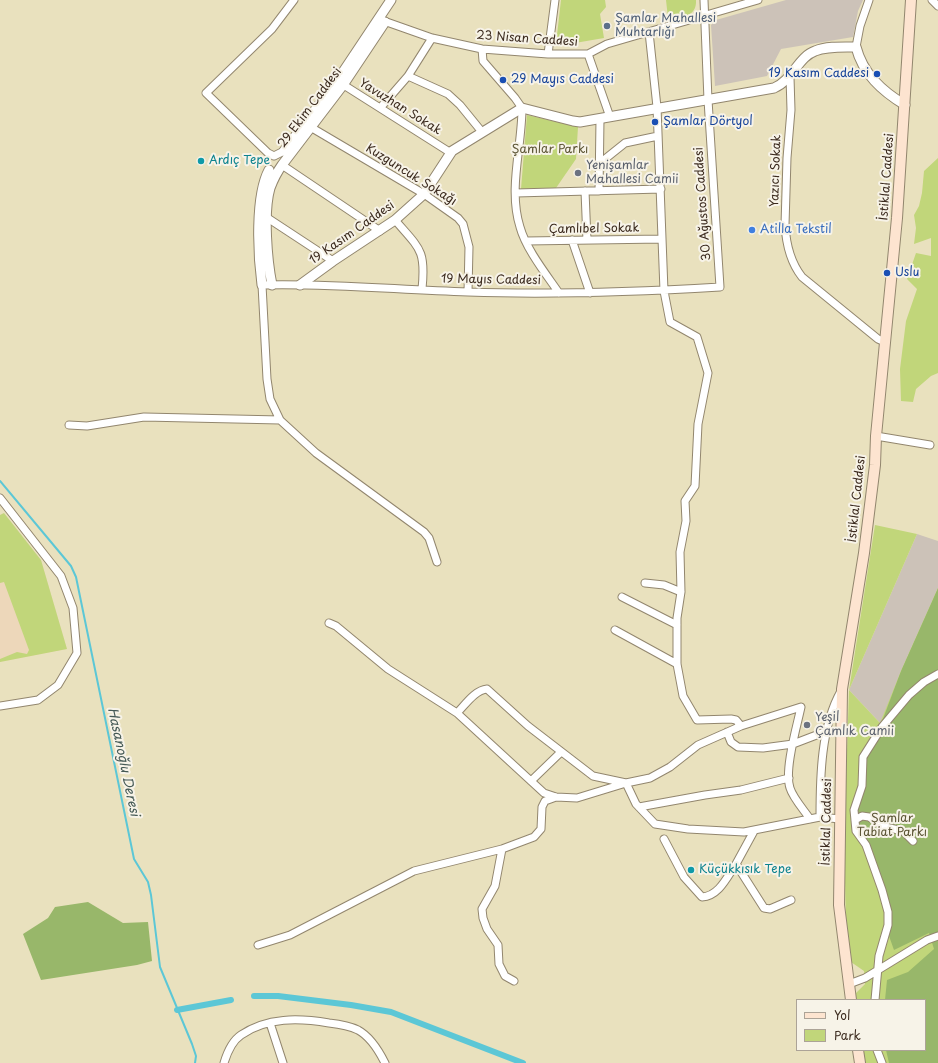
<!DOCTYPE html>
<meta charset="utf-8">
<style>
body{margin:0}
#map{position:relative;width:938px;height:1063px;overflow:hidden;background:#e9e1be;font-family:"Playpen Sans",sans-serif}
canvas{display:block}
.legend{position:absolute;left:796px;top:999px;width:130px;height:52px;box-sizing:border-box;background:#f7f3e8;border:1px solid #aca397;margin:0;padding:5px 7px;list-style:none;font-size:12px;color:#3b2a1e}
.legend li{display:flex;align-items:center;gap:8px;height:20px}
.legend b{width:20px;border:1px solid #aca397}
</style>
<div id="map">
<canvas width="938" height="1063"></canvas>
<ul class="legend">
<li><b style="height:5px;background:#fde4d0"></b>Yol</li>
<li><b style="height:11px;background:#c1d67a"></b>Park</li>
</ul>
</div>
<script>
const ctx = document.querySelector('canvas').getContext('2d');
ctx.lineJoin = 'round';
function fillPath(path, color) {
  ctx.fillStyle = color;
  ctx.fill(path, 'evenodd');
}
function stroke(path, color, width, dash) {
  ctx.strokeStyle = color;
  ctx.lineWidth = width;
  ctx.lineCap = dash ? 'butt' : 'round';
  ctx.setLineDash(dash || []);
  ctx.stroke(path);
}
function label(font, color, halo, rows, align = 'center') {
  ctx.font = font + ' "Playpen Sans",sans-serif';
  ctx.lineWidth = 4;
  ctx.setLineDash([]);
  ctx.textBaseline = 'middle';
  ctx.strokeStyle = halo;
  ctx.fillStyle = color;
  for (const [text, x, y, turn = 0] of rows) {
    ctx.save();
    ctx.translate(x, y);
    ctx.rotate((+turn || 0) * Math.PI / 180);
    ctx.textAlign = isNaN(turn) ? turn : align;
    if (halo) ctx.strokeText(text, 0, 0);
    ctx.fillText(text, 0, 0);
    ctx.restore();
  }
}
const built = new Path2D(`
 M4 513 41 560 67 649 0 662V515Z`);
const industrial = new Path2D(`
 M786 0H863L858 11 853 37 781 49 767 76 715 86 711 25 716 20Z
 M917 534 938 541V588L901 671 881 724 849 690Z`);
const green = new Path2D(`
 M561 0H605L606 7 600 14 604 38 575 43 558 41 557 35Z
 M666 0H696C697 17 682 17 668 18Z
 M527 115 578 127 576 159 556 188 521 189Z
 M938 158V373L931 376 916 389 913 402 901 401 900 369 906 321 917 289 907 279 916 253 931 256V238L914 244 916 228 914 215 919 206 922 193 924 171Z
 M4 513 41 560 67 649 0 662V659L17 652 27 654 29 650 4 582 0 583V515Z
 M875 525 917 534 849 690 880 723 901 671 938 588V1063H865L863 1050H925V1000H856L855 994 865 984 864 971 851 962 846 925 845 883V811L849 690Z`);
const forest = new Path2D(`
 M938 588V1063H889L886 1050H925V1000H885L887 980 908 972 934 949 929 933 894 950 889 936 882 890 856 831 863 757 881 724 901 671Z
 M88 902 123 923 148 922 152 961 137 965 41 980 23 934 48 918 55 907Z`);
const stream = new Path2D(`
 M0 481 71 566 76 577 134 859 148 882 151 895 160 967 192 1044 196 1056 195 1063`);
const canal = new Path2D(`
 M254 996H278L351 1005 391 1012 523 1063
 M177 1010 231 1000`);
const minor = new Path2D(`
 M932 0 938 6
 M381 20 432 38 482 49 548 54H588L607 44 758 0
 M649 32 657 107 664 291 670 322 697 337 708 373 698 424 695 486 685 501 686 521 680 552 681 592 677 618V664L683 696 697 720 731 719 736 720 741 726
 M856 47 860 26 869 0
 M482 49 483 61 515 98 522 108C522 147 508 189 520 227 526 249 546 274 559 293
 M548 54 555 0
 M588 54 610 117
 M408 76 448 94 460 105 482 132
 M790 77 791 110 787 158 785 225C786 243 791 263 802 277L878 339 885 342
 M339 82 451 153
 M381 107 408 76 432 38
 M307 125 424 194 458 218 463 224 469 247 468 292
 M284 151 274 156 268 153 206 93 272 29 294 0
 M600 163 625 143 658 136
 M282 165 380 231
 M585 191 587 240
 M599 191 600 119
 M516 193 661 189
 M263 215 333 261
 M395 220C420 249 426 250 422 289
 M572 240 590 293
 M526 241 662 239
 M69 425 87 426 144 417 280 420
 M876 436 930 445
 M0 498 61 576 73 608 77 653 58 685 38 700 0 706
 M437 562 429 538 424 532 316 453 280 420 270 399 267 379 262 285C331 283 399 290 468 292 552 295 636 292 720 287L708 100 704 0
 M645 583 664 585 681 592
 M622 597 677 625
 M329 623 336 626 388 669 457 713 544 793 556 797 577 798 626 783 650 778 670 767 698 745 741 726 801 707C797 726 784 770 790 788 793 798 804 810 810 819
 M615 630 677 664
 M457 713C465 705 475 690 487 689L528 726 593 776 626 783 636 804 655 824 688 829 744 832 820 817 840 819
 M727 732 731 742 738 747 763 748 793 744 827 731
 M531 781 561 752
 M639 807 705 795 741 790 789 778
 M820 817C820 777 821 726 841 691
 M855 820 862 816 869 817 885 827 903 831 913 841
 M754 831 736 864 764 908 770 909 791 900
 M664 839 684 877 702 897C719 896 727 877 736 864
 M502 849 495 886 482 909 483 918 487 929 498 945 499 964 505 976 514 981
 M258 945 290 935 414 871 502 849 534 837 541 829 542 807 545 801 556 797
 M849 984 865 978 927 940 938 936
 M875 1000 879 956 888 925V912L882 890 866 845 856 831 854 810 862 786 863 757 882 727 909 695 924 682 938 674
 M270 1023 283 1063
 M877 1050 882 1063
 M224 1063C227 1053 232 1041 241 1035 267 1017 299 1018 329 1023 338 1024 350 1026 358 1030 371 1037 379 1051 385 1063`);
const tertiary = new Path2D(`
 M284 151 337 81 391 0
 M262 285C258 255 255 196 269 170
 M272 285C267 260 263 212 270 188 273 180 277 172 282 165L343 85 385 22
 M300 285 333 261 395 220 424 194 452 151 522 108 573 121 580 122 774 88C793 80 798 57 815 51 827 46 843 47 856 47 863 74 882 91 905 105`);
const secondary = new Path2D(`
 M851 1000 839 905 842 689 864 553 875 465 876 436 897 218 911 0
 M858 1050 860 1063`);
const markers = [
 [607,26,4,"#5c6f8a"],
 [877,74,4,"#1a4fb4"],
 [503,80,4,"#1a4fb4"],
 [655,122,4,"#1a4fb4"],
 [201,161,4,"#0f9aa8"],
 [578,173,4,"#6b7280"],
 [752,230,4,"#3f7fe0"],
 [887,273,4,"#1a4fb4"],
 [807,725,4,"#6b7280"],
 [691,870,4,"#0f9aa8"]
];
const serviceNames = [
 ["Şamlar Mahallesi",615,19],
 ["Muhtarlığı",615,33]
];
const streetNames = [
 ["23 Nisan Caddesi",527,39,4],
 ["Yavuzhan Sokak",400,107,32],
 ["29 Ekim Caddesi",310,108,-53],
 ["Yazıcı Sokak",776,171,-88],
 ["Kuzguncuk Sokağı",411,175,32],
 ["İstiklal Caddesi",887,177,-86],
 ["30 Ağustos Caddesi",703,204,-94],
 ["Çamlıbel Sokak",594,229,-1],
 ["19 Kasım Caddesi",352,233,-35],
 ["19 Mayıs Caddesi",491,280,1],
 ["İstiklal Caddesi",857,499,-84],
 ["İstiklal Caddesi",827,822,-89]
];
const transitNames = [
 ["19 Kasım Caddesi",869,74,"right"],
 ["29 Mayıs Caddesi",511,80],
 ["Şamlar Dörtyol",663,122],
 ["Uslu",895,273]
];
const parkNames = [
 ["Şamlar Parkı",550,150],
 ["Şamlar",892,819],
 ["Tabiat Parkı",892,833]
];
const cultureNames = [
 ["Ardıç Tepe",209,161],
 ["Küçükkısık Tepe",699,870]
];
const worshipNames = [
 ["Yenişamlar",586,166],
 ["Mahallesi Camii",586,180],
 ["Yeşil",815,718],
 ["Çamlık Camii",815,732]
];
const shopNames = [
 ["Atilla Tekstil",760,230]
];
const waterNames = [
 ["Hasanoğlu Deresi",123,762,78]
];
fillPath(built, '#edd7ba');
fillPath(industrial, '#ccc2b8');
fillPath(green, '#c1d67a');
fillPath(forest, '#98b76a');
stroke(stream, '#5cc7d6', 2);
stroke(canal, '#5cc7d6', 6);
stroke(minor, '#92866e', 9);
stroke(tertiary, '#92866e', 11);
stroke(secondary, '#92866e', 12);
stroke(minor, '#fff', 7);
stroke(tertiary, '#fff', 9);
stroke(secondary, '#fde4d0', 10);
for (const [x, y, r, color] of markers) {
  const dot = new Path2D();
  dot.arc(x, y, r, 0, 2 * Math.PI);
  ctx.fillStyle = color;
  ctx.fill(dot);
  stroke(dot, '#f7f3e8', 1.5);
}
label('12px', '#4e5e75', '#f7f3e8', serviceNames, 'left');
label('12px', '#3b2a1e', '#f7f3e8', streetNames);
label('12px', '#164399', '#f7f3e8', transitNames, 'left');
label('12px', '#5c5535', '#f7f3e8', parkNames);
label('12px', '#0d838f', '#f7f3e8', cultureNames, 'left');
label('12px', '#5b616d', '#f7f3e8', worshipNames, 'left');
label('12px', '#366cbe', '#f7f3e8', shopNames, 'left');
label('italic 13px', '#455955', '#f7f3e8', waterNames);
</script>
